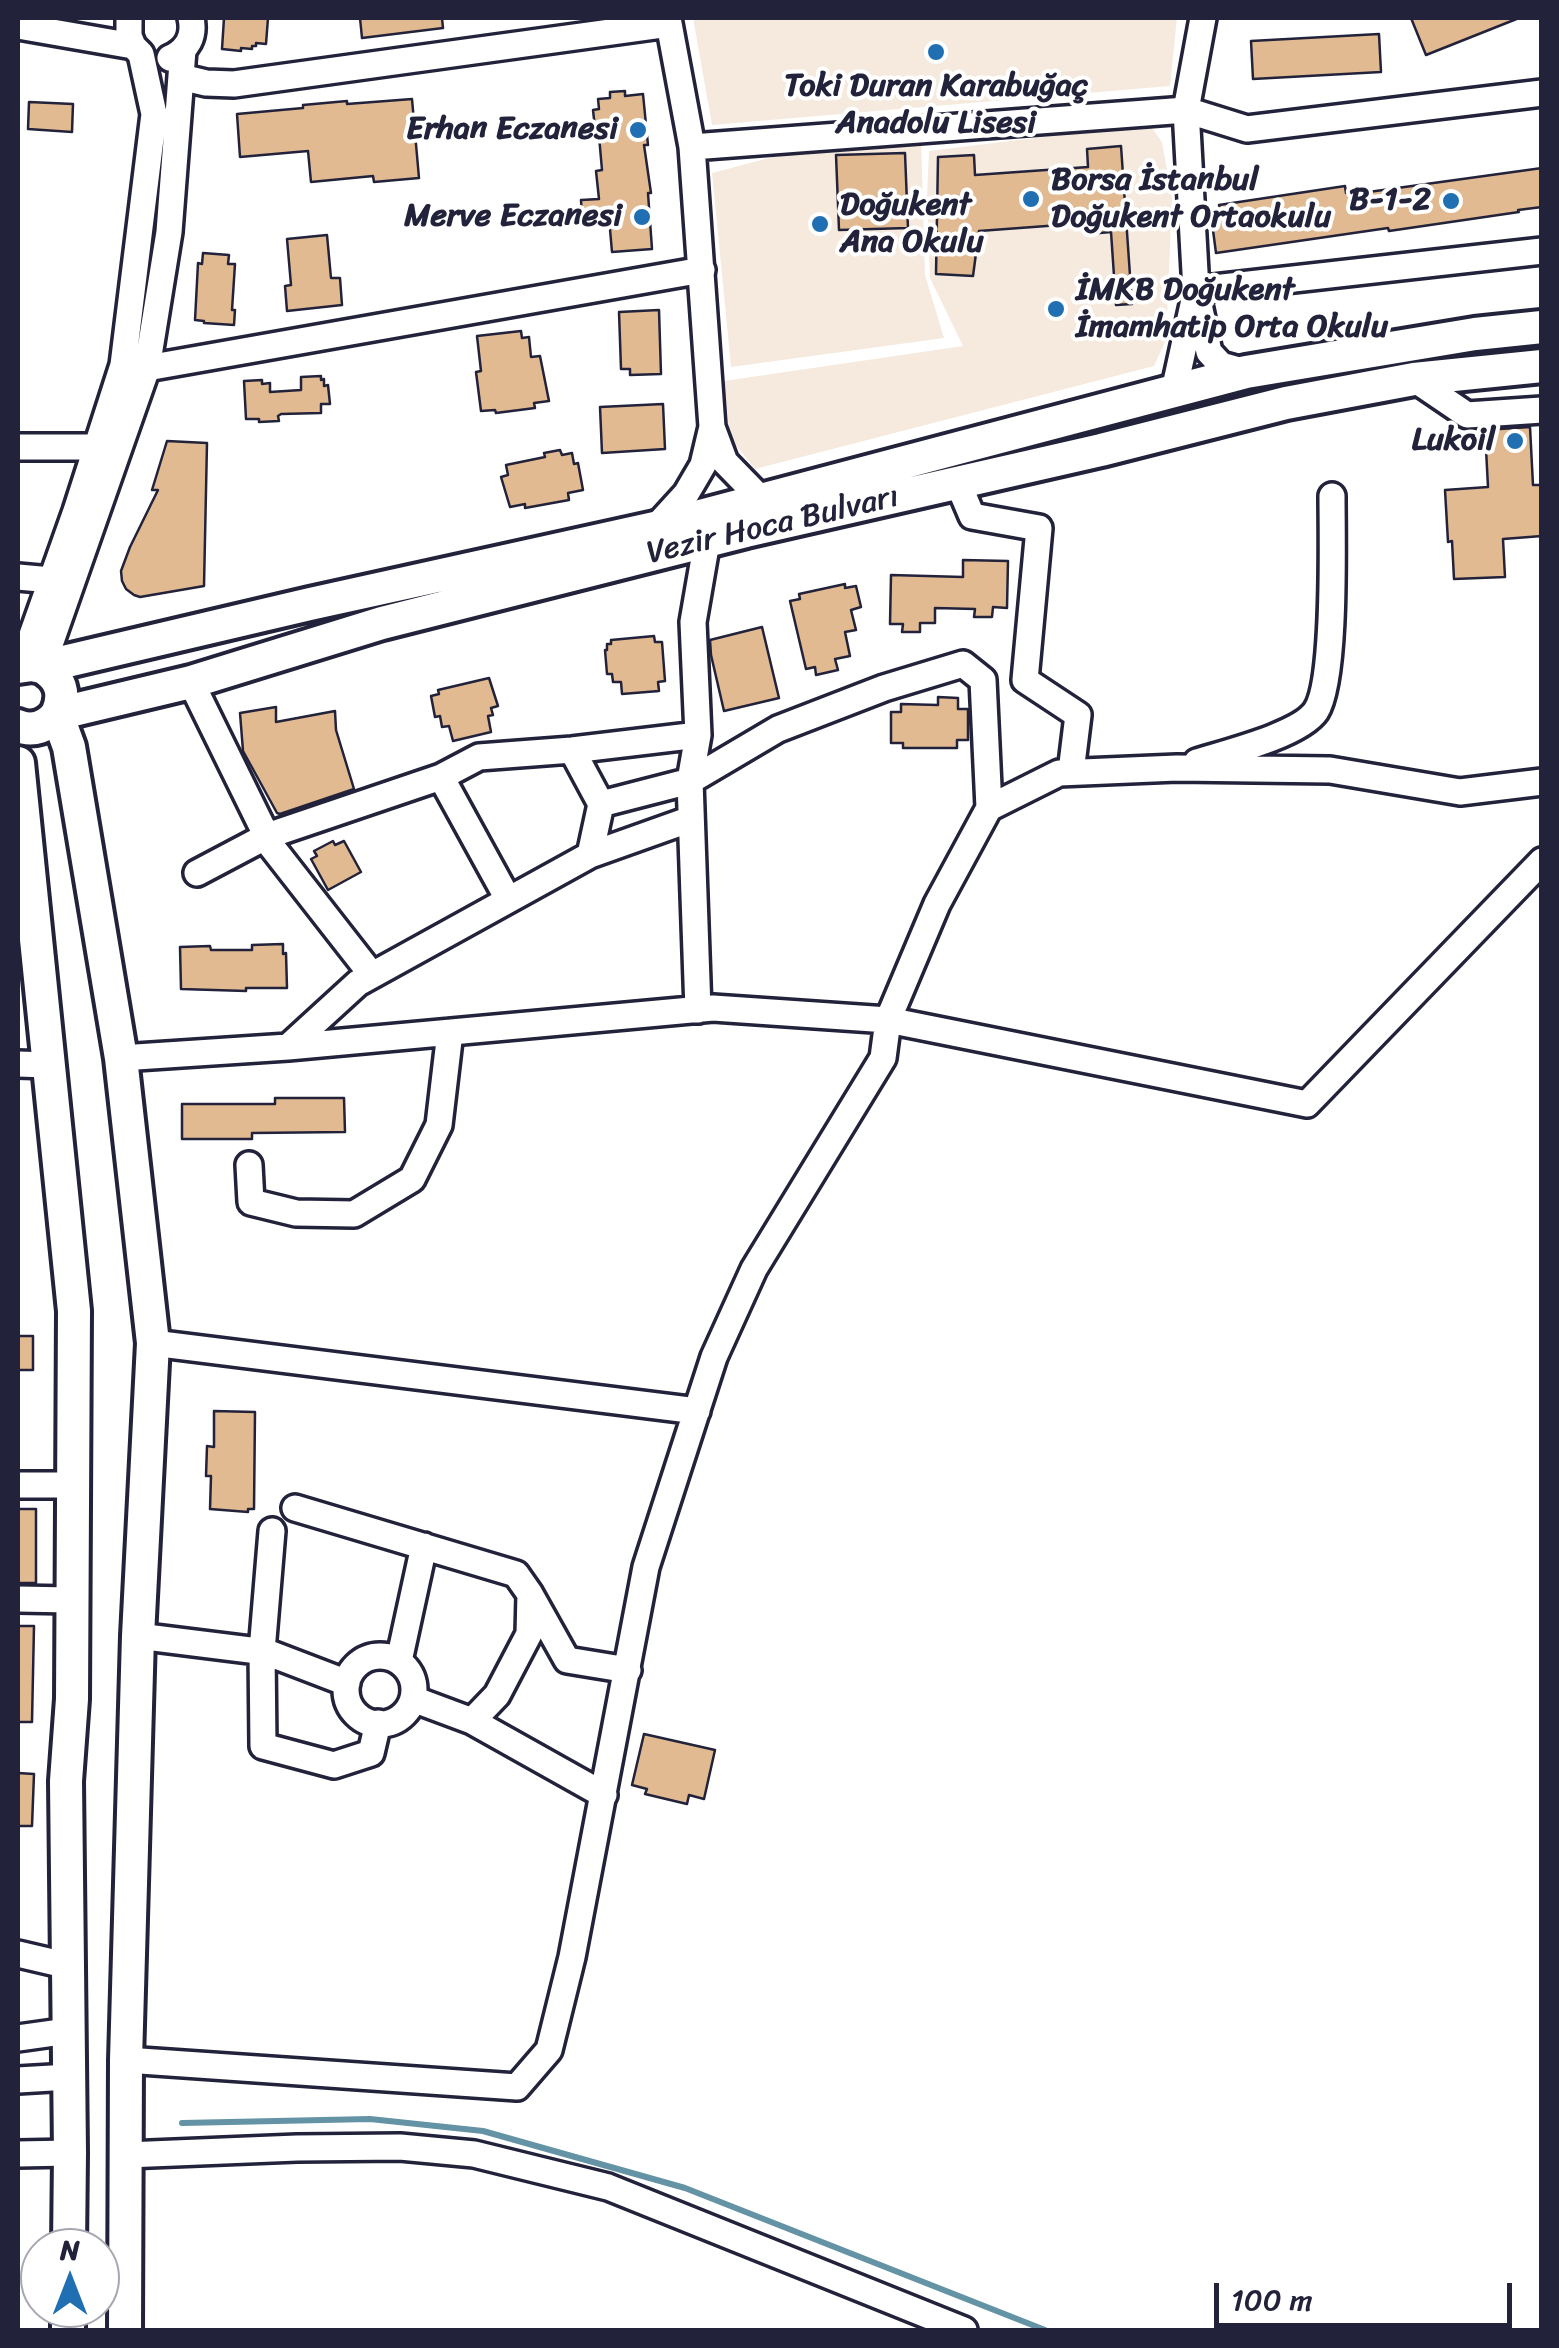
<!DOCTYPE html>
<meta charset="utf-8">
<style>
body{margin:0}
#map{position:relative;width:1559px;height:2348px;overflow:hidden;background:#fff;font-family:Sriracha,sans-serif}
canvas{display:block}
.frame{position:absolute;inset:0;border:20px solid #22223b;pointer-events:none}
.north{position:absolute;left:20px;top:2228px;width:100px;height:100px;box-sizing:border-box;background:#fff;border:2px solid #a7a7b1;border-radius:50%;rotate:0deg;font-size:28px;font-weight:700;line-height:40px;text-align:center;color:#22223b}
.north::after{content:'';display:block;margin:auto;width:35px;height:45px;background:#1f6fb2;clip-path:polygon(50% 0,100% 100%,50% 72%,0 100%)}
.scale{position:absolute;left:1214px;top:2283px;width:298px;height:45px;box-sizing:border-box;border:5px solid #22223b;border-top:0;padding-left:12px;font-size:30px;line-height:35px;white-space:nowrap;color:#22223b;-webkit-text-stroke:8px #fff;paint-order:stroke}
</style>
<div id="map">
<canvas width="1559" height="2348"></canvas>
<div class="frame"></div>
<div class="north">N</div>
<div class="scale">100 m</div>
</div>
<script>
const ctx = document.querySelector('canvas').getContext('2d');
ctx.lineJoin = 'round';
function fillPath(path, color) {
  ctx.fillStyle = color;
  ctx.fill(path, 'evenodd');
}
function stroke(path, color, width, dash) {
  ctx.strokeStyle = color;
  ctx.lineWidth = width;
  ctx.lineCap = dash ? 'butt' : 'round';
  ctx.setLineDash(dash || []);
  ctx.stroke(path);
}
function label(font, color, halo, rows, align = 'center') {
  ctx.font = font + ' Sriracha,sans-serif';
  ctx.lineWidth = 8;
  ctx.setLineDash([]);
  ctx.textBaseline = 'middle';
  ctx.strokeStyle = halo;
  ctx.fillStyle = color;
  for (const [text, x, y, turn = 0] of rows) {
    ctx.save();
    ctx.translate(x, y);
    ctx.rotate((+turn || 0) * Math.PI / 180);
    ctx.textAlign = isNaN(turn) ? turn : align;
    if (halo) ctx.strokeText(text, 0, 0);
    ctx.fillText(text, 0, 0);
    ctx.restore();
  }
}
const built = new Path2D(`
 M693 18H1177L1170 86 712 125Z
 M1149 124 1162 142 1172 199 1166 340 1154 366 755 469 730 438 724 381 963 346 930 278 927 195 929 151Z
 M863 133 921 136 925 275 944 338 731 367 712 173Z`);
const stream = new Path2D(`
 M182 2123 370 2119 483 2131 685 2188 1045 2330`);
const building = new Path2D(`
 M224 18H268L266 44 256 43V46H252V49L241 48V51L222 49Z
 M360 18H442L443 28 362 38Z
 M1411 18H1519L1426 55Z
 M1379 34 1381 72 1253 79 1251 41Z
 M625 91V96L643 94 648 145H644L651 193H648L652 249 612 252 609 218 582 219 581 200 599 199 596 171 602 170 599 136 596 137 593 110 599 109 598 99 610 98V92Z
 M412 99 419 178 374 182 373 176 311 182 308 151 240 157 237 114 303 108V105L347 101V104Z
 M29 102 73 104 72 132 28 129Z
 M1121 146 1132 304 1116 305 1111 232 1088 234 1087 223 979 231 973 276 936 274 938 157 974 155 975 175 1088 167 1087 149Z
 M905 153 908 228 839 230 836 155Z
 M1542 168V207L1518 210 1519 212 1389 231 1388 228 1216 253 1211 215 1220 213 1219 205 1345 186 1346 193 1353 192 1354 194Z
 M327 235 331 278H340L342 305 287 311 285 286 291 285 287 239Z
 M203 253 229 255 228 264H235L232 310H235L234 325 204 323V321L195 320 198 263 202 264Z
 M659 310 661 374 630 375V369H621L619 312Z
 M521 331 522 338 529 337 531 357 540 356 549 401 534 403 535 408 496 413 495 410 481 411 476 372 481 371 477 336Z
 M321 376V380L324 379V386L328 385 330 404H321V413L281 414 278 416 279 421 259 422V419H246L244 381 262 380V384L270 383V392L301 390V377Z
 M663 404 665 449 602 453 600 407Z
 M1530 427 1533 485H1542V536L1503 539 1505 577 1454 579 1452 541 1448 542 1445 490 1488 487 1485 430Z
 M167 441 207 443 204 586 140 597 134 595 126 589 122 581 121 571 130 547 158 490H152Z
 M560 450 562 455 572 453 574 464 578 463 583 490 568 493 569 500 525 508V504L510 507 501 477 508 475 506 465 545 457 544 453Z
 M963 560 1008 561 1007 608 993 607 992 617H974L975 609 935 608V623H920V632H902L903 624H890L891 575 963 577Z
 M845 584V588L856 586 861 607 851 610 856 630 845 632 850 656 835 659 838 670 816 675 815 667 806 669 790 601 800 599 799 594Z
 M762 627 779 698 724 711 711 655 710 640Z
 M654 636 655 642H662L665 681 658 682 659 691 622 694 621 682H613L612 674H607L605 650H607V644H611V640Z
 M489 678 498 706 491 708 493 715 488 716 491 732 453 741 449 726 442 727 440 716 435 717 431 696 439 694 438 690Z
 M938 697 958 698V709H968V740H957V748H903V743H891V712H901V704L938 705Z
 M276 707V722L335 711 336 730 354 789 280 814 277 813 243 751 240 713Z
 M333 841 335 845 344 841 361 872 328 890 311 859 317 856 314 851Z
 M283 944V954L286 953 287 988H246V991L181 989 180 947 210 946 211 950H252V945Z
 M275 1098H344L345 1132 252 1133V1139H182V1104H275Z
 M18 1336H33V1370H18Z
 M214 1411 255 1412 254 1509H248V1512L210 1509 211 1476H206L207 1446 214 1447Z
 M18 1509H36V1583H18Z
 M18 1626H34L32 1722H18Z
 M644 1734 715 1750 704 1799 689 1795 687 1804 645 1794 647 1789 632 1785Z
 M18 1773 34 1774 32 1826H18Z`);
const minor = new Path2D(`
 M1203 18 1186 110 1196 290 1209 352 1221 365 1246 372
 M18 26 133 46
 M170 58C188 50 195 36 191 18
 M181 77 206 83 234 84 669 24
 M692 147 1186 110 1247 129 1542 93
 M1196 290 1542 251
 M147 368 702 270
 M1414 379 1467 415 1542 410
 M1174 391 1194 300
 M712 427 725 462 762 500
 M18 447H96
 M958 483 972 516 1039 528 1025 680 1078 715 1071 772
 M655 528 686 494 703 465 712 427 692 147 668 18
 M18 577 51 580
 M21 666 76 511 123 365 154 114 141 54 133 46 129 36V18
 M42 667 147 368 169 232 183 50
 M191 682 272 847 372 975
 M572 750 601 804
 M1197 762C1225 753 1300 735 1316 711 1336 680 1332 539 1332 496
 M441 777 508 899
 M590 855 691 819
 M197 873 267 836 441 777 479 757 572 750 698 735
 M698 1010 690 781 698 735 693 622 707 541
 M288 1047 358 983 590 855 601 804 690 781 778 729 884 688 963 664 983 680 989 808
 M121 1058 288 1047 713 1008 888 1020 1307 1104 1542 861
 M18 1064 49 1065
 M249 1165 251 1202 296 1213 354 1214 412 1179 439 1125 450 1032
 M153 1343 697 1411
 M18 1485H73
 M295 1508 516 1574 530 1594 567 1660 628 1670
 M272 1531 262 1651 263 1746 334 1765 371 1753 378 1723
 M18 1599 71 1600
 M138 1636 266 1652 347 1683
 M346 1690a34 34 0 1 1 68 0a34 34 0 1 1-68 0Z
 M399 1661 424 1546
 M413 1699 472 1721 604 1795
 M472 1721 497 1695 529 1634 530 1594
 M18 1954 65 1965 66 1963
 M18 2038 68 2031
 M126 2060 517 2087 549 2050 572 1957 646 1567 714 1357 754 1269 883 1058 888 1020 937 904 989 808 1059 773 1177 768 1330 770 1460 792 1542 782
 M18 2080 69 2077
 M18 2154 70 2153
 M126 2155 297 2148 400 2147 474 2154 608 2187 964 2330`);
const major = new Path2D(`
 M18 667 32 665 42 667 310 604 655 528 1246 372 1475 334 1542 327
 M42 667C61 678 66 694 57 714L69 747 121 1058 153 1343 138 1636 126 2060 125 2330
 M18 726C33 732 47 727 57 714L191 682 382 623 746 531 1101 450 1286 403 1414 379 1542 366
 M18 763 74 1311 72 1699 66 1781 70 2153 69 2248
 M68 2330V2308`);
const markers = [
 [936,52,10,"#1f6fb2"],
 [638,130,10,"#1f6fb2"],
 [1031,199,10,"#1f6fb2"],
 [1451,201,10,"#1f6fb2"],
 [642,217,10,"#1f6fb2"],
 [820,224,10,"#1f6fb2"],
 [1056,309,10,"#1f6fb2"],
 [1515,441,10,"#1f6fb2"]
];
const poiNames = [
 ["Toki Duran Karabuğaç",936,87,"center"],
 ["Anadolu Lisesi",936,124,"center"],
 ["Erhan Eczanesi",618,130],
 ["Borsa İstanbul",1051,181,"left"],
 ["Doğukent Ortaokulu",1051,218,"left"],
 ["B-1-2",1431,201],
 ["Doğukent",840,206,"left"],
 ["Ana Okulu",840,243,"left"],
 ["Merve Eczanesi",622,217],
 ["İMKB Doğukent",1076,291,"left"],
 ["İmamhatip Orta Okulu",1076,328,"left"],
 ["Lukoil",1495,441]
];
const streetNames = [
 ["Vezir Hoca Bulvarı",773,526,-13]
];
fillPath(built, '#f6eade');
stroke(stream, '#6393a4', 6);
fillPath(building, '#e1ba91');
stroke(building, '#22223b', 2.5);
stroke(minor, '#22223b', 32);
stroke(major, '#22223b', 40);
stroke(minor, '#fff', 25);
stroke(major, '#fff', 32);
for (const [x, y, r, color] of markers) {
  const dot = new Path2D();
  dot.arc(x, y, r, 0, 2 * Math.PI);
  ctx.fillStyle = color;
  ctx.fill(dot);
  stroke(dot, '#fff', 4);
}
label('bold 32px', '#22223b', '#fff', poiNames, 'right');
label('32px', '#22223b', '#fff', streetNames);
</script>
